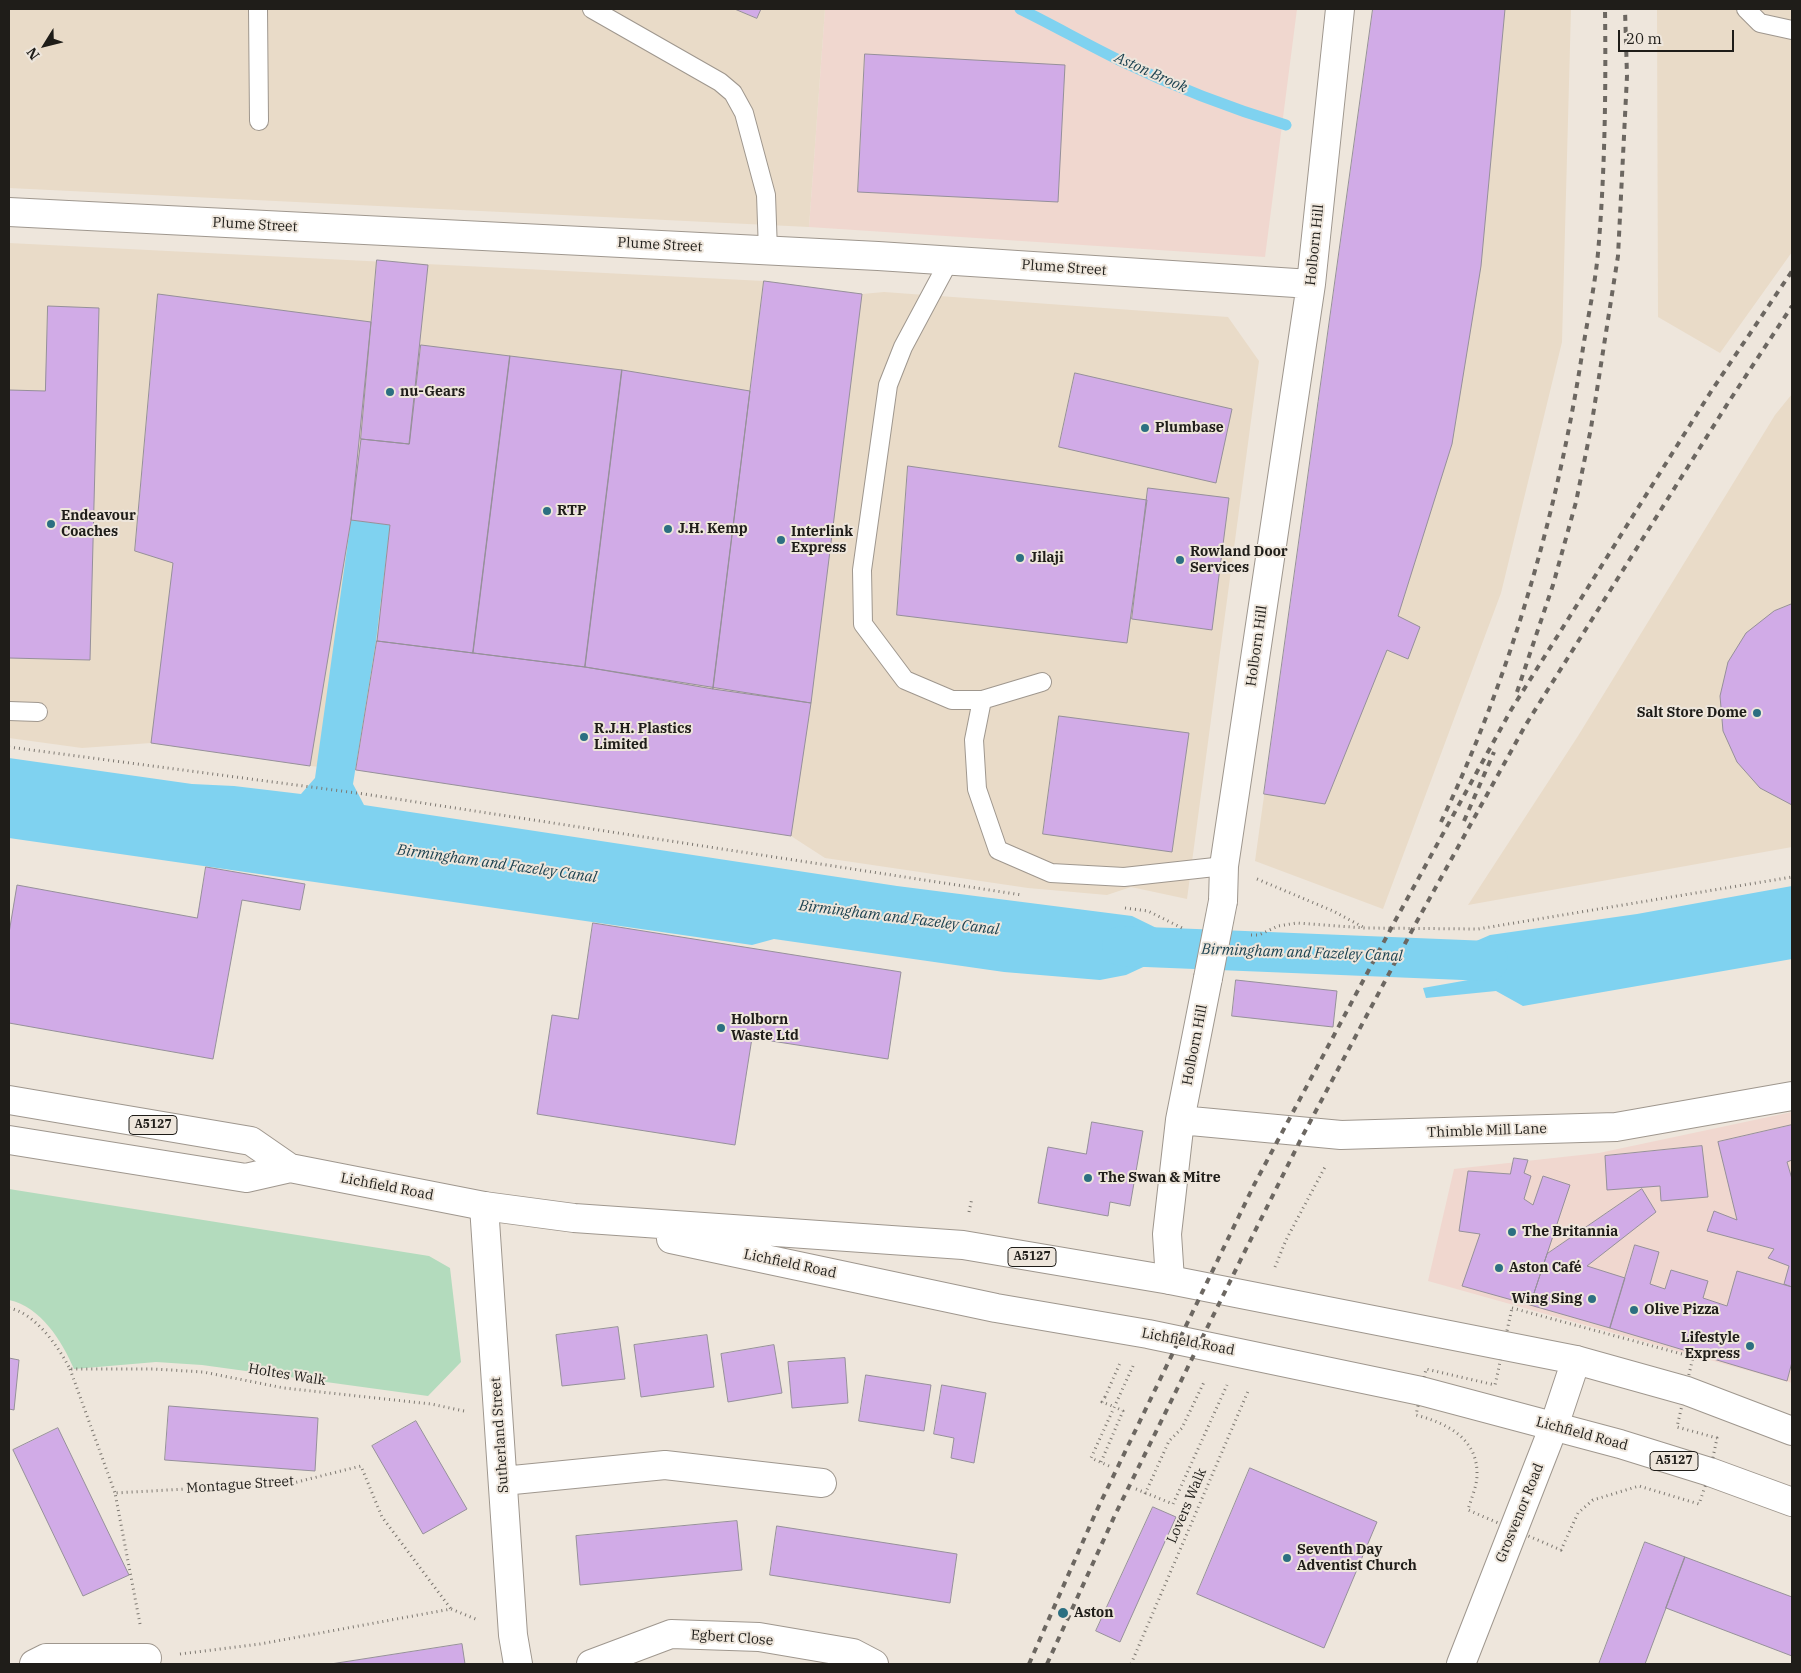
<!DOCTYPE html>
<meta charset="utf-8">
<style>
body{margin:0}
#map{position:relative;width:1801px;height:1673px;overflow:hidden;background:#eee6dc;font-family:"IBM Plex Serif",serif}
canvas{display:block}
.frame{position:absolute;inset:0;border:10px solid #1f1d19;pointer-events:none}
.north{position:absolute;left:20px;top:20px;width:50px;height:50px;-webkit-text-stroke:4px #eee6dc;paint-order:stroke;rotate:234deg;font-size:14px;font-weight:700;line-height:20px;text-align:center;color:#1f1d19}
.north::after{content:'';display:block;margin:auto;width:18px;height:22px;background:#1f1d19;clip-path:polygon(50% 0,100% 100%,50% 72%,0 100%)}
.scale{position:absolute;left:1618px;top:30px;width:116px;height:22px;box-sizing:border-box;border:2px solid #1f1d19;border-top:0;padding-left:6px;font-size:15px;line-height:18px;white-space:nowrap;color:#1f1d19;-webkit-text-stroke:4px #eee6dc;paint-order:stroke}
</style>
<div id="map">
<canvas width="1801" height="1673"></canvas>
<div class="frame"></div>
<div class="north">N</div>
<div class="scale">20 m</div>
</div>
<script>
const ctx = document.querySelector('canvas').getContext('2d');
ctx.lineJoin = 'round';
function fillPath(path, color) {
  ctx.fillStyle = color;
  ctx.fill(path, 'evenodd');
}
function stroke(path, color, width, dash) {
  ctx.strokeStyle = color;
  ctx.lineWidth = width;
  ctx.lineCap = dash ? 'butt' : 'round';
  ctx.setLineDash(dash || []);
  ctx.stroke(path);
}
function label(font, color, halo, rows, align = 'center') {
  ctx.font = font + ' "IBM Plex Serif",serif';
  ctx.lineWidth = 4;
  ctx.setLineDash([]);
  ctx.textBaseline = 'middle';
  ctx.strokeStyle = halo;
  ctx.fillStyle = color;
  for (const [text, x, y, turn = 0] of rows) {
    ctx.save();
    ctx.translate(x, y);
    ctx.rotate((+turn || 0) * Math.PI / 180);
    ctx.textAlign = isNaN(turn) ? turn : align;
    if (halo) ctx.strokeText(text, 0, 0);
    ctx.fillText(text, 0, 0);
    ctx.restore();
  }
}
const commercial = new Path2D(`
 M825 9H1297L1265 257 809 227Z
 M1792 1112V1383L1428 1281 1454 1169 1599 1153Z`);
const industrial = new Path2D(`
 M9 9H825L809 227 9 188Z
 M1373 9H1571L1562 342 1501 593 1383 909 1255 861Z
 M1657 9H1792V252L1720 353 1658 317Z
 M9 243 764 281 862 294 884 292 1228 317 1259 361 1187 899 1131 887 1107 895 1028 888 825 858 791 836 356 770 310 766 151 743 82 748 9 738Z
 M1792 394V847L1468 905 1578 736 1775 415Z`);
const green = new Path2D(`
 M9 1189 429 1256 450 1268 461 1362 428 1396 202 1365 156 1362 74 1369C62 1341 41 1307 9 1300Z`);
const water = new Path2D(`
 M351 520 390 525 376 641 353 784 364 805 897 886 1132 916 1179 939 1176 955 1167 956 1126 975 1100 980 1004 972 774 939 752 945 9 838V758L192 784 234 786 301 794 315 778Z
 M1792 886V959L1523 1006 1496 991 1426 998 1423 988 1474 979 1435 959 1490 935 1637 914Z`);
const stream = new Path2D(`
 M1020 9C1053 25 1086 44 1119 60 1173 86 1229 108 1286 125`);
const canal = new Path2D(`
 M1122 946 1488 961`);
const building = new Path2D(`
 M735 9H761L757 18Z
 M1373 9H1505L1481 266 1452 444 1398 616 1420 627 1408 659 1387 650 1325 804 1264 794Z
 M865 54 1065 65 1058 202 858 192Z
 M377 260 428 265 409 444 361 439Z
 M764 281 862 294 811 703 713 689Z
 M158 294 371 322 351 520 310 766 151 743 173 563 135 551Z
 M48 306 99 308 90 660 9 658V390L45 391Z
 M421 345 510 356 473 653 377 641 390 525 351 520 361 439 409 444Z
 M510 356 622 370 585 667 473 653Z
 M622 370 750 391 713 689 585 667Z
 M1075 373 1232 409 1216 483 1059 447Z
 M908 466 1147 500 1127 643 897 615Z
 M1148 488 1229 498 1212 630 1132 619Z
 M1792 604V805L1760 788 1737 762 1723 731 1720 696 1728 662 1746 633 1774 611Z
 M377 641 585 667 811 703 791 836 356 770Z
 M1059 716 1189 733 1172 852 1043 834Z
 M206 867 305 884 300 910 242 900 213 1059 9 1023V933L17 885 197 918Z
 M593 923 901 972 888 1059 752 1038 735 1145 537 1114 552 1015 578 1019Z
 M1236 980 1337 991 1333 1027 1232 1016Z
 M1092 1122 1143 1131 1130 1206 1110 1202 1108 1216 1038 1203 1048 1147 1086 1154Z
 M1792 1125V1160L1787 1162 1792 1179V1287L1784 1284 1789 1266 1768 1258 1774 1249 1707 1231 1714 1211 1737 1220 1718 1142Z
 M1702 1146 1708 1197 1661 1201 1660 1186 1607 1190 1605 1156Z
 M1514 1158 1528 1160 1524 1173 1531 1176 1524 1199 1533 1205 1543 1176 1570 1185 1530 1305 1462 1286 1480 1234 1459 1231 1468 1171 1510 1174Z
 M1642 1189 1656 1212 1587 1266 1625 1278 1610 1328 1530 1305 1547 1254Z
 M1635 1245 1659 1252 1650 1284 1665 1289 1671 1270 1708 1281 1703 1298 1727 1306 1737 1271 1792 1287V1362L1787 1381 1610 1328Z
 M618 1327 625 1379 562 1386 556 1335Z
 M707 1335 714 1387 641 1397 634 1345Z
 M774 1345 782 1393 728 1402 721 1354Z
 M9 1358 19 1360 14 1410 9 1409Z
 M845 1358 848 1403 792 1408 788 1362Z
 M866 1375 931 1385 924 1431 859 1421Z
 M942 1385 986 1393 974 1463 951 1458 954 1438 934 1434Z
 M169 1406 318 1418 315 1471 165 1460Z
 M416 1421 467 1509 423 1534 372 1446Z
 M58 1428 129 1575 83 1596 13 1450Z
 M1250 1468 1377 1522 1324 1648 1197 1594Z
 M1153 1507 1176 1517 1120 1642 1096 1631Z
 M737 1521 742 1570 580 1585 576 1536Z
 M777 1526 957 1554 950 1603 770 1575Z
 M1645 1542 1685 1557 1666 1608 1645 1664H1599Z
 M1685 1557 1792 1597V1656L1666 1608Z
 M462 1644 465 1664H331Z`);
const path = new Path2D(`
 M9 747 364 794 1022 895
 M1257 879 1333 911 1363 927
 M1125 908 1148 911 1182 928
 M1251 935H1259L1278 926 1297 923 1365 928 1478 929 1792 877
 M969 1212 972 1198
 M1275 1267 1286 1240 1325 1167
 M9 1308C35 1313 58 1346 70 1369H154L203 1372 284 1388 431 1404 464 1411
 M1512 1308 1693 1357 1677 1427 1717 1438 1710 1472 1699 1504 1639 1486 1593 1500 1578 1513 1561 1550 1468 1510C1471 1499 1477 1486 1477 1475 1478 1438 1446 1423 1416 1415L1426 1369 1495 1385Z
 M70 1369 115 1493
 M1105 1397 1120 1363
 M1101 1462 1123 1411 1115 1407
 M1109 1466 1091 1458 1133 1366
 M1136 1489 1173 1504 1227 1385
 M1145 1494 1169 1441 1182 1428 1205 1380
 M140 1624 115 1493 293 1483 361 1466 382 1517 451 1609
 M180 1654 260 1644 451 1609 478 1620
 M1131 1664 1249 1389`);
const service = new Path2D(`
 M258 9 259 121
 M592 9 720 82 733 93 744 113 766 195 768 251
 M1746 9 1760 23 1792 30
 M949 261 903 347 888 385 862 570 863 624 905 680 952 700H982
 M1042 682 982 700 974 740 977 789 998 850 1051 873 1124 877 1224 866
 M9 711 38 712`);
const minor = new Path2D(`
 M9 212 878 256 1311 284
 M1223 901 1224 866 1311 284 1340 9
 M1180 1120 1341 1135 1616 1127 1792 1096
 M484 1206 513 1635 518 1664
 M1170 1280 1167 1234 1180 1120 1208 978
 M503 1481 665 1465 822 1483
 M34 1664 46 1658H147
 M591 1664 671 1634 759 1637 853 1653 874 1664`);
const secondary = new Path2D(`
 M1461 1664 1554 1426 1576 1360`);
const primary = new Path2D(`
 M9 1100 251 1141 290 1168 484 1206 574 1218 963 1245 1170 1280 1576 1360 1687 1391 1792 1431
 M9 1140 246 1178 290 1168
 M671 1239 996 1308 1148 1334 1421 1391 1620 1444 1710 1472 1792 1502`);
const rail = new Path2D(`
 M1517 692 1553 585 1576 502 1591 428 1618 256 1627 76 1625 9
 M1464 821 1494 752
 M1441 822C1512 673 1558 511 1583 348 1588 317 1595 285 1598 253 1605 172 1606 90 1605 9
 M1029 1664 1096 1512 1254 1185 1395 921 1511 710 1712 390 1792 271
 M1047 1664 1115 1515 1245 1251 1303 1135 1416 923 1525 726 1728 403 1792 306`);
const pathBridge = new Path2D(`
 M1105 1397 1102 1402 1115 1407`);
const minorBridge = new Path2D(`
 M1208 978 1223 901`);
const markers = [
 [390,392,5,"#2c6f81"],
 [1145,428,5,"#2c6f81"],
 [547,511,5,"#2c6f81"],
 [51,524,5,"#2c6f81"],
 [668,529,5,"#2c6f81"],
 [781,540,5,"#2c6f81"],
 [1020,558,5,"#2c6f81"],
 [1180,560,5,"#2c6f81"],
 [1757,713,5,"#2c6f81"],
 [584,737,5,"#2c6f81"],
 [721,1028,5,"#2c6f81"],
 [1088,1178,5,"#2c6f81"],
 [1512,1232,5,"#2c6f81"],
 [1499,1268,5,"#2c6f81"],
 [1592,1299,5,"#2c6f81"],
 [1634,1310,5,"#2c6f81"],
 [1750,1346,5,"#2c6f81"],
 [1287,1558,5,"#2c6f81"],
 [1063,1613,6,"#2c6f81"]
];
const shields = [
 [153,1125,48],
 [1032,1257,48],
 [1674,1461,48]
];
const shieldNames = [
 ["A5127",153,1125],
 ["A5127",1032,1257],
 ["A5127",1674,1461]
];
const streetNames = [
 ["Plume Street",255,225,3],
 ["Plume Street",660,245,3],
 ["Holborn Hill",1315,245,-84],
 ["Plume Street",1064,268,4],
 ["Holborn Hill",1257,646,-82],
 ["Holborn Hill",1195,1045,-79],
 ["Thimble Mill Lane",1487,1131,-2],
 ["Lichfield Road",387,1187,11],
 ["Lichfield Road",790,1264,12],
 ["Lichfield Road",1188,1342,11],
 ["Holtes Walk",287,1375,9],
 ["Lichfield Road",1582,1434,15],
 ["Sutherland Street",500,1435,-94],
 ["Montague Street",240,1485,-4],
 ["Lovers Walk",1187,1506,-67],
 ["Grosvenor Road",1520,1513,-68],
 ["Egbert Close",732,1638,4]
];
const poiNames = [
 ["nu-Gears",400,392],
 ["Plumbase",1155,428],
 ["RTP",557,511],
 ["Endeavour",61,516],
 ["Coaches",61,532],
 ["J.H. Kemp",678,529],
 ["Interlink",791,532],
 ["Express",791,548],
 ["Rowland Door",1190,552],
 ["Services",1190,568],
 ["Jilaji",1030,558],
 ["Salt Store Dome",1747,713,"right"],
 ["R.J.H. Plastics",594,729],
 ["Limited",594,745],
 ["Holborn",731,1020],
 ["Waste Ltd",731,1036],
 ["The Swan & Mitre",1098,1178],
 ["The Britannia",1522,1232],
 ["Aston Café",1509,1268],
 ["Wing Sing",1582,1299,"right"],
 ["Olive Pizza",1644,1310],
 ["Lifestyle",1740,1338,"right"],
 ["Express",1740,1354,"right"],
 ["Seventh Day",1297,1550],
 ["Adventist Church",1297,1566],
 ["Aston",1074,1613]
];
const waterNames = [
 ["Aston Brook",1151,73,24],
 ["Birmingham and Fazeley Canal",497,864,8],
 ["Birmingham and Fazeley Canal",899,918,7],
 ["Birmingham and Fazeley Canal",1302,953,2]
];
fillPath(commercial, '#f0d7cf');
fillPath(industrial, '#e9dbc8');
fillPath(green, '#b3dbbd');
fillPath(water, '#7fd2f0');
stroke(stream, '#7fd2f0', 11);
stroke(canal, '#7fd2f0', 40);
fillPath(building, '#d1abe7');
stroke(building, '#96909a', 1);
stroke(service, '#9f978e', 20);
stroke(minor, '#9f978e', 30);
stroke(secondary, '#9f978e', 30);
stroke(primary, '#9f978e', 30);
stroke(path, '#7d7871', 3, [1, 4]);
stroke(service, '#fff', 18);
stroke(minor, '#fff', 28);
stroke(secondary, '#fff', 28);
stroke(primary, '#fff', 28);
stroke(rail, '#6c6761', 4, [6, 6]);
stroke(minorBridge, '#9f978e', 30, []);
stroke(pathBridge, '#7d7871', 3, [1, 4]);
stroke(minorBridge, '#fff', 28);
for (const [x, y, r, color] of markers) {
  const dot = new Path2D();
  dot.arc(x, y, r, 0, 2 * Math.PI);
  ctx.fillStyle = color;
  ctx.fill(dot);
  stroke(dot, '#eee6dc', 2);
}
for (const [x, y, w] of shields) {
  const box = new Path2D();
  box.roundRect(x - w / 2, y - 9.5, w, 19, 4);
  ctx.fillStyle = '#eee6dc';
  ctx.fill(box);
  stroke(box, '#1f1d19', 1);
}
label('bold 12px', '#1f1d19', null, shieldNames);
label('14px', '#1f1d19', '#eee6dc', streetNames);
label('bold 14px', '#1f1d19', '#eee6dc', poiNames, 'left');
label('italic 15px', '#1c4250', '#eee6dc', waterNames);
</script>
